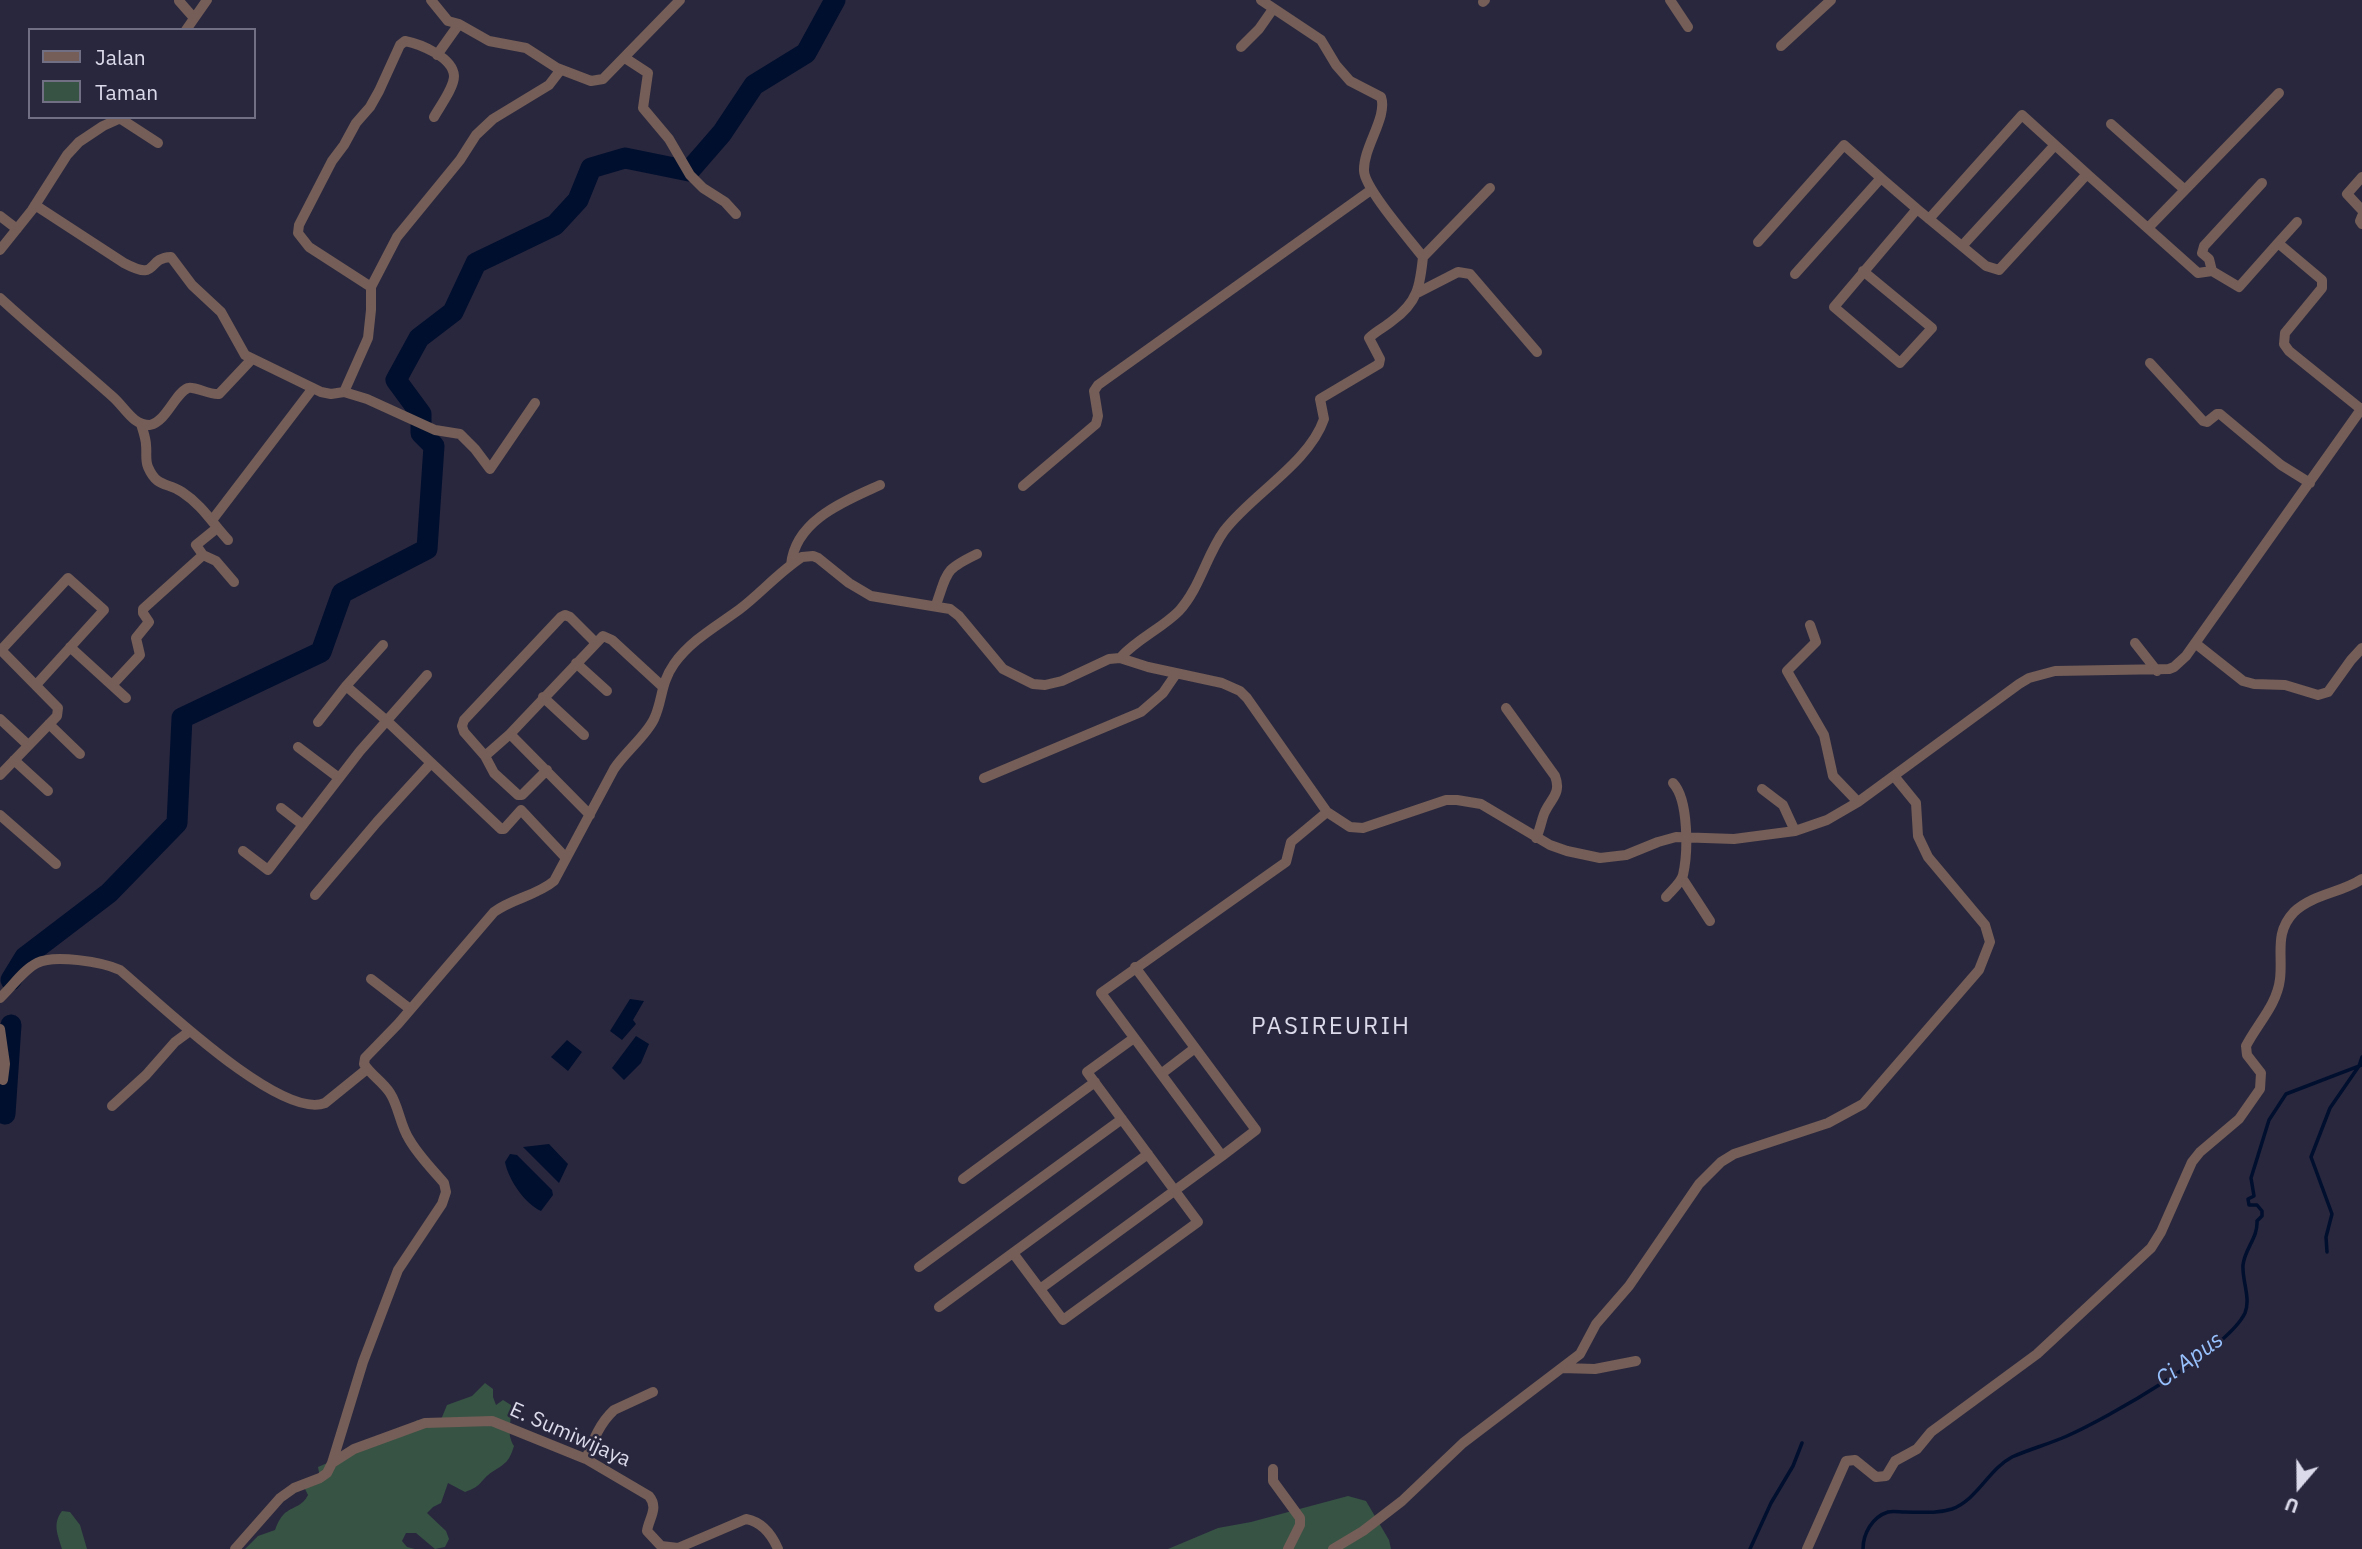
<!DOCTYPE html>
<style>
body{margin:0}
#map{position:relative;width:2362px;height:1549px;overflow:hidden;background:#29273e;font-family:"IBM Plex Sans",sans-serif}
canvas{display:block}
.legend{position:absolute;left:28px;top:28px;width:228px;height:91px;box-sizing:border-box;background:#29273e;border:2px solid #706f83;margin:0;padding:9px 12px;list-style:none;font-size:21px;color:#dbdaea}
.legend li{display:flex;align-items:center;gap:14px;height:35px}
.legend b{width:35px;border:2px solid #706f83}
.north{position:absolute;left:2264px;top:1451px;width:70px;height:70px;-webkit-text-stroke:5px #29273e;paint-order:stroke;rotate:200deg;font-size:19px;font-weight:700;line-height:28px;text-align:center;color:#dbdaea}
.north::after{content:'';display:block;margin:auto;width:24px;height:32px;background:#dbdaea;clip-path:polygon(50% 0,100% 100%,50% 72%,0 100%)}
</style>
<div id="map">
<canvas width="2362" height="1549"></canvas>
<ul class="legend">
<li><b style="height:9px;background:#745e57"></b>Jalan</li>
<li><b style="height:19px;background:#375344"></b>Taman</li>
</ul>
<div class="north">U</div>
</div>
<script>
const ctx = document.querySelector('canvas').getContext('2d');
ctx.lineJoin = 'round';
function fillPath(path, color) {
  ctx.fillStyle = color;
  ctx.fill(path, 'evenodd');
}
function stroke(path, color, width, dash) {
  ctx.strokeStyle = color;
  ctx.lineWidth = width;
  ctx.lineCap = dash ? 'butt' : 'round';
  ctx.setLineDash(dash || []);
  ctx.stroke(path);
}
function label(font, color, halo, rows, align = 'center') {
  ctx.font = font + ' "IBM Plex Sans",sans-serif';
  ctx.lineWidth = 5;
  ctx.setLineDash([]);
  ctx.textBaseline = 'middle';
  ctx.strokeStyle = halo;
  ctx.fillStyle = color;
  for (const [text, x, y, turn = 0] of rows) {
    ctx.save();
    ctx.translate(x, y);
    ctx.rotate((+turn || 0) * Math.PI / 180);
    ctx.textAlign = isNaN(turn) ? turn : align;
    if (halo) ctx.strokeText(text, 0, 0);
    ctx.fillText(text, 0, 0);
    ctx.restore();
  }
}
const green = new Path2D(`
 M485 1383 493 1389V1397L496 1405 503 1400 511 1405C513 1420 505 1432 514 1446 509 1462 506 1463 492 1472 480 1480 483 1486 465 1492L448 1483 441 1503 433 1507 427 1513 446 1531 449 1539 445 1547 435 1549 416 1533H406L402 1541 407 1547 415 1549H245L258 1536 275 1530C277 1524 280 1518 284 1514 293 1506 302 1507 308 1495L305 1489 320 1478 318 1467 411 1427 417 1420 432 1426 440 1422 447 1405 472 1396Z
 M1348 1496 1366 1501 1389 1540 1391 1549H1168L1218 1528 1251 1522Z
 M62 1511 70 1512 80 1525 87 1549H62C58 1535 52 1524 62 1511Z`);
const water = new Path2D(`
 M630 999 644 1001 633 1020 636 1024 622 1040 610 1031Z
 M636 1036 649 1044 641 1063 624 1080 612 1068Z
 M567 1040 582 1052 568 1071 551 1057Z
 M549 1144 568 1164 559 1183 523 1147Z
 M510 1154 517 1155 552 1190 553 1195 541 1211C525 1204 508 1179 505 1162Z`);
const stream = new Path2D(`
 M2327 1252 2326 1237 2332 1214 2311 1157 2330 1108 2359 1066 2362 1057
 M1750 1549 1771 1503 1793 1466 1802 1443
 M1863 1549C1863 1534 1872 1517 1888 1512 1892 1511 1900 1512 1904 1512 1920 1512 1936 1514 1952 1509 1977 1500 1989 1469 2012 1457 2030 1449 2049 1444 2067 1436 2106 1419 2227 1350 2245 1313 2251 1298 2242 1281 2243 1265 2245 1248 2258 1238 2257 1221L2262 1216V1211L2257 1205H2249L2248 1199 2254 1196 2251 1178 2269 1120 2286 1094 2362 1065`);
const river = new Path2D(`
 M11 980 25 957 109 893 177 823 182 718 321 652 342 593 427 549 434 446 421 433V414L396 380 419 338 453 312 476 263 555 225 578 200 591 168 625 158 689 171 722 133 754 85 806 53 835 0
 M5 1114 11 1025`);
const minor = new Path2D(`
 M1670 0 1688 27
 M179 1 194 18
 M1483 2 1485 0
 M186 30 207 0
 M1781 46 1831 0
 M1241 47 1259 29 1273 9
 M437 55 459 24
 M625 58 648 73 643 108 669 139 690 175 703 188 725 202 736 214
 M557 68 591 81 603 79 680 0
 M121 119 158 143
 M2111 124 2185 190
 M2362 177 2347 194 2362 210
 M35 205 124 263C160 282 145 258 171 257L192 285 221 312 245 355 321 392 331 394 344 392 368 338 371 310V287L397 237 460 160 476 135 493 119 549 85 559 72 557 68 526 48 489 41 459 24 448 21 431 0
 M0 216 17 229
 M2362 216 2360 221 2362 224
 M1929 219 2022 115 2087 174
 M2148 228 2279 93
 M1758 242 1844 145 1881 178
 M2278 243 2297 222
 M1962 246 2055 145
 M0 250 32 210 67 155 79 142 103 126 123 117
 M1423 257 1490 188
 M1863 271 1932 328 1900 363 1834 307 1917 209 1986 266 1999 270 2087 174 2198 273 2212 271 2239 287 2278 243 2322 280V288L2285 333 2284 344 2289 351 2361 409
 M2212 271 2209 259 2202 253 2204 246 2262 183
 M1795 274 1881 178 1917 209
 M371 287 309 247 298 233 299 225 332 161 344 145 356 123 370 107 379 91 400 45 405 41C420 44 453 57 454 76 454 88 440 106 434 117
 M1419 292 1458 272 1470 274 1537 352
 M0 298C37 332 76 364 113 397 121 404 127 414 135 420 139 423 145 425 150 425 167 421 175 393 188 388 195 386 209 395 219 394L251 360
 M2150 363 2203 421 2207 422 2217 414H2220L2281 465 2310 483
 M344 392 367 399 435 430 460 434 475 449 490 469 535 403
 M141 424C143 431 146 439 146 445 147 453 145 460 148 467 157 488 167 482 182 492 202 505 213 524 228 540
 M1023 486 1096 424 1098 416 1094 391 1098 385 1371 190
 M213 519 313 388
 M217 528 196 545 203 555 216 561 234 582
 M791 565C795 520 845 501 880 485
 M936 605C948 571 944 570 977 554
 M1810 625 1816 642 1787 671 1824 735 1833 776 1858 802
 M2135 643 2157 671
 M2195 643 2243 681 2254 684 2285 685 2318 695 2328 692 2351 660 2362 648
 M70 647 126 698
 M0 649 58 708 57 716 0 775
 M1 650 68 578 104 610 36 685
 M1120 658C1137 639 1161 629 1179 611 1200 588 1206 556 1224 531 1251 495 1309 463 1324 419L1320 399 1379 364 1380 359 1369 338C1376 331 1385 327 1392 321 1418 302 1420 286 1423 257 1410 240 1365 189 1364 171 1363 147 1388 117 1381 97L1350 81 1336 65 1321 40 1261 0
 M576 663 607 691
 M113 684 140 655 136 638 149 622 143 613V609L203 555
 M346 686 387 721 501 829H504L521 810 566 858
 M543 697 584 735
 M1506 708 1555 776C1562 794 1550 799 1544 814 1541 822 1540 830 1536 838
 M0 719 28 745
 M318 722 346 686 383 645
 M49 724 80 754
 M298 747 339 778
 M485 756 510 734
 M14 760 48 791
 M547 770 522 795H518L494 773 485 756 464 732 462 726 464 720 561 617 565 615 570 617 596 643
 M984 778 1141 712 1163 693 1176 674
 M1762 789 1783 805 1795 831
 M281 808 303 825
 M0 815 56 864
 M590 815 510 734 603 636 612 640 663 687
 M243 851 268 870 360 751 427 675
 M1682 878 1710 921
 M315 895 377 822 431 763
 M1666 897C1672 890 1681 883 1683 875 1688 853 1689 800 1673 783
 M1135 967 1256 1130 1222 1156
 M371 979 410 1009
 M0 998C12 987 23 970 37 963 54 954 103 962 120 970 155 999 280 1121 325 1103L367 1069
 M0 1029 5 1064 3 1080
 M1161 1074 1195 1048
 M112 1106 146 1075 175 1042 190 1031
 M963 1179 1095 1082
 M1013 1253 1063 1320 1198 1222 1087 1072 1134 1038
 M919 1267 1122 1119
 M1040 1289 1222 1156 1101 993 1286 862 1291 842 1327 812
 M939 1307 1148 1154
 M1562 1368 1595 1369 1636 1361
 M586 1459C593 1441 599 1424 614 1410L653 1392
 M332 1463 363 1362 398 1270 442 1204 446 1192 444 1183C432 1169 418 1155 409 1139 400 1125 399 1107 390 1093 383 1082 371 1075 364 1064L365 1058 398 1024 494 912C513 898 536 896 554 881L614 769C625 752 646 736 654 719 663 700 660 684 674 664 691 640 717 626 740 609 761 593 779 572 802 557L813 556 818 558 849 583 871 596 950 609 959 616 1003 669 1033 684 1045 685 1062 681 1109 659 1120 658 1148 667 1222 683 1240 691 1247 698 1327 812 1350 827 1363 828 1446 800H1457L1481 804 1550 845 1567 851 1600 858 1626 855 1658 842 1676 837 1734 839 1795 831 1827 820 1858 802 2019 684 2029 678 2055 671 2169 669 2174 667 2186 656 2362 408
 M1273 1469V1481L1300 1518V1525L1288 1549
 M235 1549 280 1498 294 1488 320 1478 327 1473 332 1463 354 1449 425 1423 492 1421 586 1459 649 1496C659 1508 649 1518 647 1531L661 1546 678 1548 746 1519C762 1522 772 1535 778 1549
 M1333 1549 1363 1531 1402 1501 1463 1443 1580 1354 1596 1324 1629 1286 1699 1184 1721 1162 1734 1154 1828 1123 1863 1104 1979 970 1990 942 1985 925 1928 857 1918 836 1916 803 1894 776
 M1807 1549 1846 1461 1855 1460 1876 1477 1886 1476 1895 1461 1917 1449 1931 1432 2037 1354 2151 1248 2161 1232 2192 1162 2200 1152 2239 1119 2260 1089 2261 1073 2247 1055 2246 1046C2257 1024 2277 1005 2280 979 2283 954 2274 933 2294 912 2313 894 2341 893 2362 879`);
const streetNames = [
 ["E. Sumiwijaya",570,1435,24]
];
const waterNames = [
 ["Ci Apus",2190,1360,-36]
];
const quarterNames = [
 ["PASIREURIH",1331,1027]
];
fillPath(green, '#375344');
fillPath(water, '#000f2e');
stroke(stream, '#000f2e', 3.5);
stroke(river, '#000f2e', 21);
stroke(minor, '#745e57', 10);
label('21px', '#dbdaea', '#29273e', streetNames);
label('italic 23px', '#98c2fe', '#29273e', waterNames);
ctx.letterSpacing = '2px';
label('24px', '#dbdaea', '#29273e', quarterNames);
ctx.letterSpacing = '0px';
</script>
